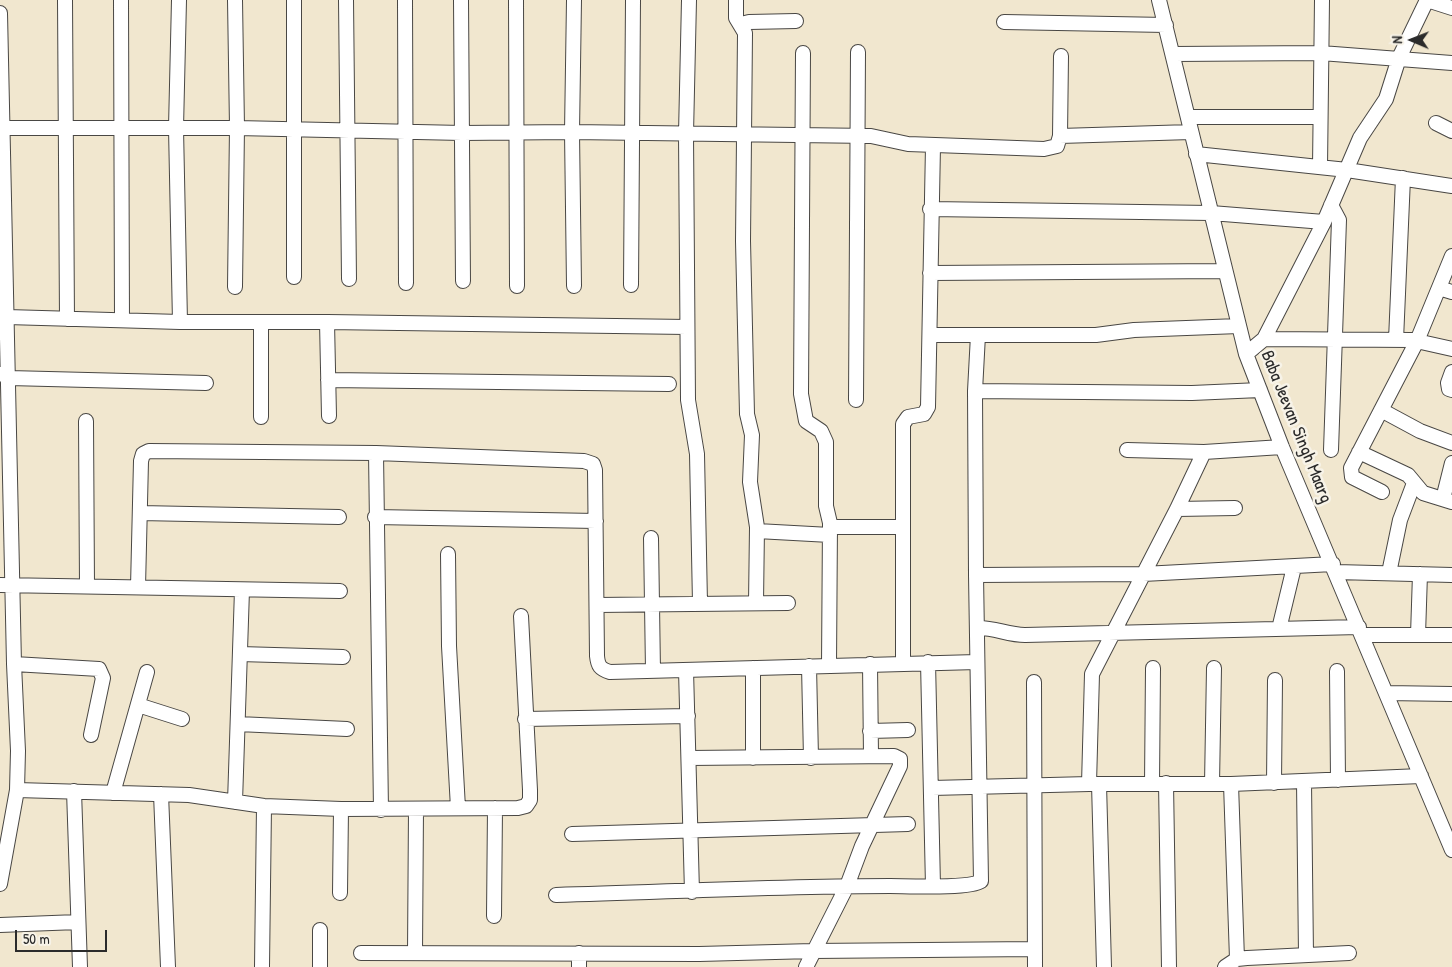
<!DOCTYPE html>
<style>
body{margin:0}
#map{position:relative;width:1452px;height:967px;overflow:hidden;background:#f1e7cf;font-family:"Patrick Hand",sans-serif}
canvas{display:block}
.north{position:absolute;left:1387px;top:15px;width:50px;height:50px;-webkit-text-stroke:4px #f7f3e8;paint-order:stroke;rotate:271deg;font-size:14px;font-weight:700;line-height:20px;text-align:center;color:#2b2b2b}
.north::after{content:'';display:block;margin:auto;width:18px;height:22px;background:#2b2b2b;clip-path:polygon(50% 0,100% 100%,50% 72%,0 100%)}
.scale{position:absolute;left:15px;top:930px;width:92px;height:22px;box-sizing:border-box;border:2px solid #2b2b2b;border-top:0;padding-left:6px;font-size:15px;line-height:18px;white-space:nowrap;color:#2b2b2b;-webkit-text-stroke:4px #f7f3e8;paint-order:stroke}
</style>
<div id="map">
<canvas width="1452" height="967"></canvas>
<div class="north">N</div>
<div class="scale">50 m</div>
</div>
<script>
const ctx = document.querySelector('canvas').getContext('2d');
ctx.lineJoin = 'round';
function stroke(path, color, width, dash) {
  ctx.strokeStyle = color;
  ctx.lineWidth = width;
  ctx.lineCap = dash ? 'butt' : 'round';
  ctx.setLineDash(dash || []);
  ctx.stroke(path);
}
function label(font, color, halo, rows, align = 'center') {
  ctx.font = font + ' "Patrick Hand",sans-serif';
  ctx.lineWidth = 5;
  ctx.setLineDash([]);
  ctx.textBaseline = 'middle';
  ctx.strokeStyle = halo;
  ctx.fillStyle = color;
  for (const [text, x, y, turn = 0] of rows) {
    ctx.save();
    ctx.translate(x, y);
    ctx.rotate((+turn || 0) * Math.PI / 180);
    ctx.textAlign = isNaN(turn) ? turn : align;
    if (halo) ctx.strokeText(text, 0, 0);
    ctx.fillText(text, 0, 0);
    ctx.restore();
  }
}
const minor = new Path2D(`
 M65 0 67 319
 M121 0 122 320
 M179 0 176 128 180 322
 M294 0V277
 M346 0 349 279
 M405 0 406 283
 M461 0 463 281
 M516 0 517 286
 M689 0 686 134 688 400 697 454 700 603
 M736 0V18L745 33 743 241 747 414 752 435 750 482 757 527 756 603
 M1159 0 1246 354 1282 447 1452 850
 M1427 0 1452 8
 M0 13 14 664 18 751 17 790 0 884
 M1004 22 1166 25
 M741 24 749 22 796 21
 M803 53 801 394 806 421 821 431 826 442V506L830 523 829 665
 M1173 54 1321 53 1452 63
 M1188 117H1319
 M1436 123 1452 131
 M4 128H237L462 133 572 132 871 136 908 144 1044 149 1057 146 1060 136 1191 132
 M1060 136 1061 56
 M1196 154 1347 170 1452 186
 M1320 167 1322 0
 M930 209 1211 213 1324 222
 M930 273 1225 271
 M631 285 633 0
 M574 286 572 132 574 0
 M235 287 237 127 235 0
 M1439 288 1452 292
 M7 317 180 322H327L329 416
 M261 322V417
 M327 322 687 327
 M930 335H1096L1134 330 1239 326
 M1264 339 1412 340 1452 349
 M1396 340 1403 178
 M1246 354 1264 339 1324 222 1360 138 1386 99 1399 58 1427 0
 M1452 372 1448 383 1449 389 1452 390
 M1 374 9 378 206 383
 M328 380 669 384
 M975 391 1192 393 1260 390
 M856 400 858 52
 M1381 410 1420 431 1452 443
 M86 421 87 586
 M1127 450 1204 452 1282 447
 M1331 450 1339 220 1331 205
 M1359 452 1408 475 1423 493 1452 502
 M376 453 381 810
 M1382 492 1352 477 1351 468 1417 341 1452 256
 M1443 499 1452 463
 M1177 509 1235 508
 M140 513 339 517
 M375 517 596 521
 M830 527H901
 M757 531 830 535
 M651 538 653 671
 M448 554 449 646 458 808
 M1336 572 1452 575
 M1389 573 1400 520 1414 483
 M976 575 1143 574 1333 564
 M0 585 340 591
 M138 587 141 461 143 454 149 451 376 453 584 461 593 464 595 470 597 656C598 666 600 669 610 672L977 662
 M597 605 788 603
 M977 628C993 627 1008 635 1025 635L1359 627
 M1279 629 1294 567
 M1362 635H1452
 M1418 635 1420 574
 M240 654 343 657
 M903 662V424L908 417 924 414 928 407 933 146
 M928 662 933 886
 M14 664 99 669 103 678 91 735
 M870 664 871 756
 M809 666 811 758
 M753 668V758
 M686 670 692 892
 M1337 671 1338 780
 M1034 682 1035 967
 M1386 693 1452 694
 M138 705 182 719
 M525 719 688 716
 M238 724 347 729
 M870 731 908 730
 M689 758 894 756 900 759V766L862 846 847 886 806 967
 M1304 782 1306 955
 M1166 783 1169 967
 M1274 783 1275 680
 M1089 784 1092 674 1177 509 1204 452
 M1099 784 1104 967
 M1152 784 1153 668
 M1212 784 1214 668
 M1231 784 1237 959
 M932 788 1089 784H1231L1421 776
 M17 790 189 795 264 806 341 809 518 808 526 806 530 800V790L521 616
 M74 791 80 967
 M113 793 147 672
 M161 794 168 967
 M235 802 242 590
 M572 834 908 824
 M340 893 341 809
 M556 895C667 892 779 886 890 886 907 886 970 889 981 881L976 575 975 391 978 335
 M494 916 495 808
 M0 925 78 922
 M320 930V967
 M361 953 699 954 813 951 1035 949
 M415 953 416 809
 M262 967 264 806
 M579 967V953
 M1225 967 1237 959 1247 958 1349 953`);
const streetNames = [
 ["Baba Jeevan Singh Maarg",1296,427,68]
];
stroke(minor, '#494744', 16);
stroke(minor, '#fff', 14);
label('18px', '#2b2b2b', '#f7f3e8', streetNames);
</script>
